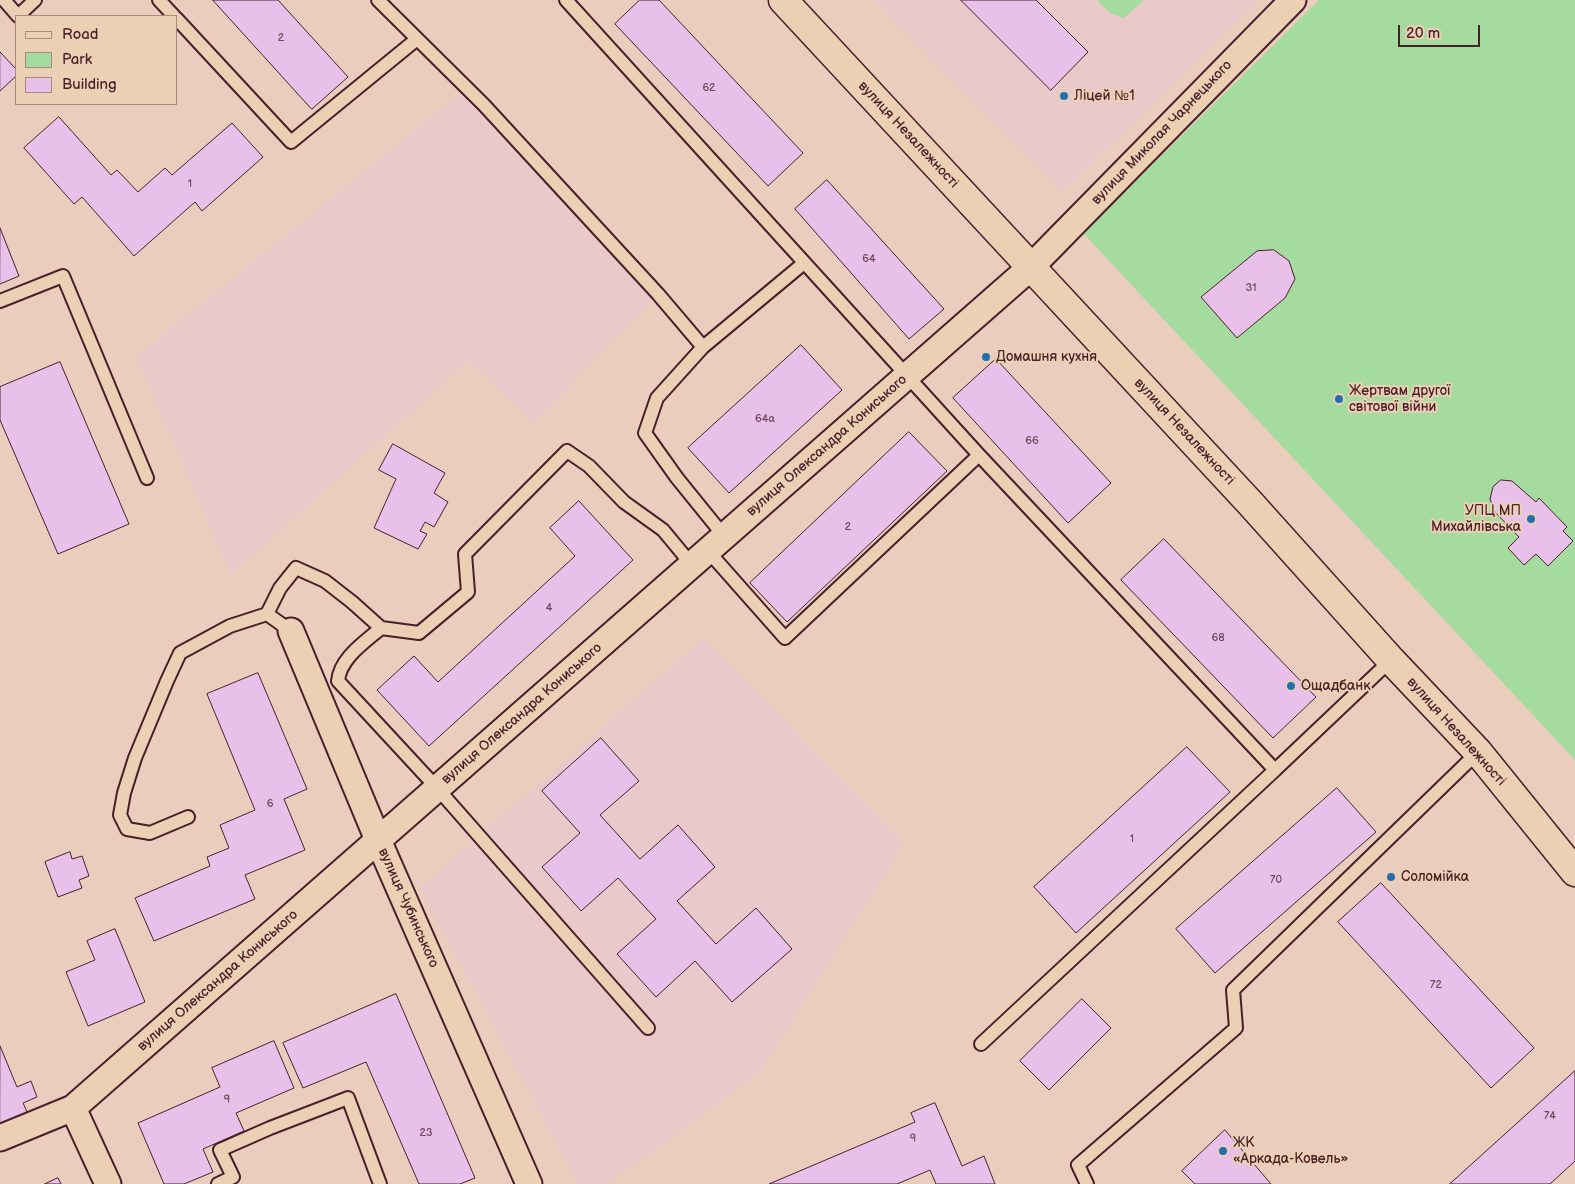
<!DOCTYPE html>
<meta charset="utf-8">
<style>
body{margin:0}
#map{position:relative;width:1575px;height:1184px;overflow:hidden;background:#ebcdbe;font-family:"Balsamiq Sans",sans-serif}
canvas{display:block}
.legend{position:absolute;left:15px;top:15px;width:162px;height:90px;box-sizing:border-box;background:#ecd0b3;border:1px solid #ab897d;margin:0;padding:6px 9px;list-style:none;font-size:15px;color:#4a1f2b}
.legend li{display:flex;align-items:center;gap:10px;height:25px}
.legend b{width:25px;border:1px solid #ab897d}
.scale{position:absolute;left:1398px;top:25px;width:82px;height:22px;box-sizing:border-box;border:2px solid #4a1f2b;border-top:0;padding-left:6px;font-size:15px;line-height:18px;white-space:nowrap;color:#4a1f2b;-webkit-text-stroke:4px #ecd0b3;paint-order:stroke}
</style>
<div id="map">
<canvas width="1575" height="1184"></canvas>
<ul class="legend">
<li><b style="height:6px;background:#ecd0b3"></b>Road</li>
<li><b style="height:14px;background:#a5db9f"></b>Park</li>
<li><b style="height:14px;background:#e9c0e9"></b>Building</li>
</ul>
<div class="scale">20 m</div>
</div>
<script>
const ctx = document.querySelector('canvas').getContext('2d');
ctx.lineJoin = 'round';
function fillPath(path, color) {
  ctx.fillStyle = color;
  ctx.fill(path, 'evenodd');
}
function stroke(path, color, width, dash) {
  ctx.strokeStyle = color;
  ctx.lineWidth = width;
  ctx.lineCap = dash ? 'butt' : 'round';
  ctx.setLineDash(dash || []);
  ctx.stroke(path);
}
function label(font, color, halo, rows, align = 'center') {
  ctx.font = font + ' "Balsamiq Sans",sans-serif';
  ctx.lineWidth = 4;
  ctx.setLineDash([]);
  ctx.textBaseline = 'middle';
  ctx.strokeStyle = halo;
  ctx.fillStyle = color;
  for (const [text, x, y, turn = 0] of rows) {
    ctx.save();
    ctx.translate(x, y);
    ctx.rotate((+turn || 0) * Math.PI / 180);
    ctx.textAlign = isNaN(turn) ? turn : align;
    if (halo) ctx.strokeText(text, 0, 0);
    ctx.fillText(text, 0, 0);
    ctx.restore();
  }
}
const built = new Path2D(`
 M873 0H1259L1062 192Z
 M465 90 654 298 534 423 468 361 231 574 136 357Z
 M704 638 904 844 760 1072 608 1184H578L420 888Z`);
const green = new Path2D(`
 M1097 0H1144L1124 18C1111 15 1106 10 1097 0Z
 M1319 0H1575V760L1083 233Z`);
const building = new Path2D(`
 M213 0H278L348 77 312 109Z
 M640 0H659L803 153 768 186 615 24Z
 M961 0H1036L1088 52 1051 90Z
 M0 52 16 69V76L0 91Z
 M59 117 111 175 117 170 138 192 165 168 172 175 232 123 263 157 202 211 195 202 134 256 82 197 74 204 24 148Z
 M827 180 944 309 909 339 795 209Z
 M0 228 19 276 0 284Z
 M1274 250 1289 261 1295 279 1285 298 1237 338 1201 297 1257 251Z
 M801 345 842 390 729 493 688 448Z
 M996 359 1111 483 1068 523 953 398Z
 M60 362 129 524 58 554 0 420V387Z
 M909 432 947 471 787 622 750 583Z
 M393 444 445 473 434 493 448 502 434 527 425 522 420 531 427 534 418 549 374 528 396 479 379 470Z
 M1501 480 1512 481 1536 502 1539 498 1567 527 1563 531 1573 541 1548 566 1536 554 1524 565 1508 548 1519 537 1495 512 1490 499 1493 487Z
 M579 501 633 560 429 746 377 690 414 656 438 682 575 556 550 528Z
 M1164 539 1316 697 1273 738 1121 580Z
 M258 673 307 789 284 799 305 850 245 875 255 899 154 941 135 898 210 866 207 857 229 848 220 825 255 810 207 694Z
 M601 738 639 781 600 815 640 859 678 825 715 867 677 901 716 944 756 908 792 949 732 1002 695 961 656 997 617 954 656 919 618 878 581 911 542 867 580 833 542 791Z
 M1187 747 1230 792 1076 933 1034 887Z
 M1337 788 1376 832 1215 973 1176 929Z
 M70 852 72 859 82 856 89 876 79 880 82 888 58 897 45 862Z
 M1381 883 1534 1048 1491 1088 1338 922Z
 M115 929 145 1002 88 1026 66 972 95 960 87 941Z
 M396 994 475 1178 460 1184H419L366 1062 303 1088 283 1043Z
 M1082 999 1111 1028 1049 1090 1020 1061Z
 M274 1041 294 1088 236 1113 244 1131 203 1149 213 1172 184 1184H164L138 1123 220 1087 212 1068Z
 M0 1046 17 1087 31 1081 37 1097 23 1103 28 1114 0 1126Z
 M1575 1071V1161L1550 1184H1450Z
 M935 1103 962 1166 984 1156 995 1184H936L930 1170 897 1184H769L915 1122 911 1113Z
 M1225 1130 1271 1184H1195L1182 1171Z
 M58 1178 61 1184H45Z`);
const lane = new Path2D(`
 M4 0 18 16 35 0
 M159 0 174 16
 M378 0 484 105 658 294 703 347
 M566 0 979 455 1275 770 1391 660
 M176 18 291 142 417 39
 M0 301 63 276 147 478
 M724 536 677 478 645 433 657 398 703 347 804 263
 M708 551 785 638 979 455
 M267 614 280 588 296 568 325 581 352 602 381 628C365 642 340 658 338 681L437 788 648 1028
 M381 628 419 633 468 592 465 554 567 451 589 466 624 502 663 530 692 565
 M188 817 150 833 127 829 120 815 124 793 135 758 167 681 180 653 230 626 267 614 291 631
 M981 1044 1275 770
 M218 1184 233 1177 220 1150 270 1128 348 1098 380 1184
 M1087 1184 1078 1165 1236 1028 1233 990 1478 752`);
const street = new Path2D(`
 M291 631 378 840 529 1184
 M73 1108 108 1184
 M0 1138 73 1108 1031 267 1293 0`);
const secondary = new Path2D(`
 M783 0 1251 504 1391 660 1478 752 1575 872`);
const markers = [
 [1064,96,5,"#1f6fb2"],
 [986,357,5,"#1f6fb2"],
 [1339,399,5,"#1f6fb2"],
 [1531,519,5,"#1f6fb2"],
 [1291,686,5,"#1f6fb2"],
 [1391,877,5,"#1f6fb2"],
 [1223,1151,5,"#1f6fb2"]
];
const numberNames = [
 ["2",281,38],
 ["62",709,88],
 ["1",190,184],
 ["64",869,259],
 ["31",1251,288],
 ["64а",765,419],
 ["66",1032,441],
 ["2",848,527],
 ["4",549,608],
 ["68",1218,638],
 ["6",270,804],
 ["1",1132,839],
 ["70",1276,880],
 ["72",1436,985],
 ["9",227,1100],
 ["74",1550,1116],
 ["23",426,1133],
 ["9",913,1139]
];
const poiNames = [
 ["Ліцей №1",1074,96],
 ["Домашня кухня",996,357],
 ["Жертвам другої",1349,391],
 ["світової війни",1349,407],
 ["УПЦ МП",1521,511,"right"],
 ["Михайлівська",1521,527,"right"],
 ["Ощадбанк",1301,686],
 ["Соломійка",1401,877],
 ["ЖК",1233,1143],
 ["«Аркада-Ковель»",1233,1159]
];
const streetNames = [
 ["вулиця Миколая Чарнецького",1162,133,-46],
 ["вулиця Незалежності",908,135,47],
 ["вулиця Незалежності",1184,432,47],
 ["вулиця Олександра Кониського",827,446,-41],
 ["вулиця Олександра Кониського",522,714,-41],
 ["вулиця Незалежності",1456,732,48],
 ["вулиця Чубинського",408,908,66],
 ["вулиця Олександра Кониського",218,981,-41]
];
fillPath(built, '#eac9cb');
fillPath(green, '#a5db9f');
fillPath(building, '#e9c0e9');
stroke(building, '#4a1f2b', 1);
stroke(lane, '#4a1f2b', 16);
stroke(street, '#4a1f2b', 29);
stroke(secondary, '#4a1f2b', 31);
stroke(lane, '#ecd0b3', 12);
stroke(street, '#ecd0b3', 25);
stroke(secondary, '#ecd0b3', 28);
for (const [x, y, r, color] of markers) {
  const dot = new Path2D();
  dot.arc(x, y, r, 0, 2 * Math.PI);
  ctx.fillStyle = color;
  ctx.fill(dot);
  stroke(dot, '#ecd0b3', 2);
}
label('11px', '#72475a', null, numberNames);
label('14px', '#4a1f2b', '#ecd0b3', poiNames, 'left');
label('14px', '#4a1f2b', '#ecd0b3', streetNames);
</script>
